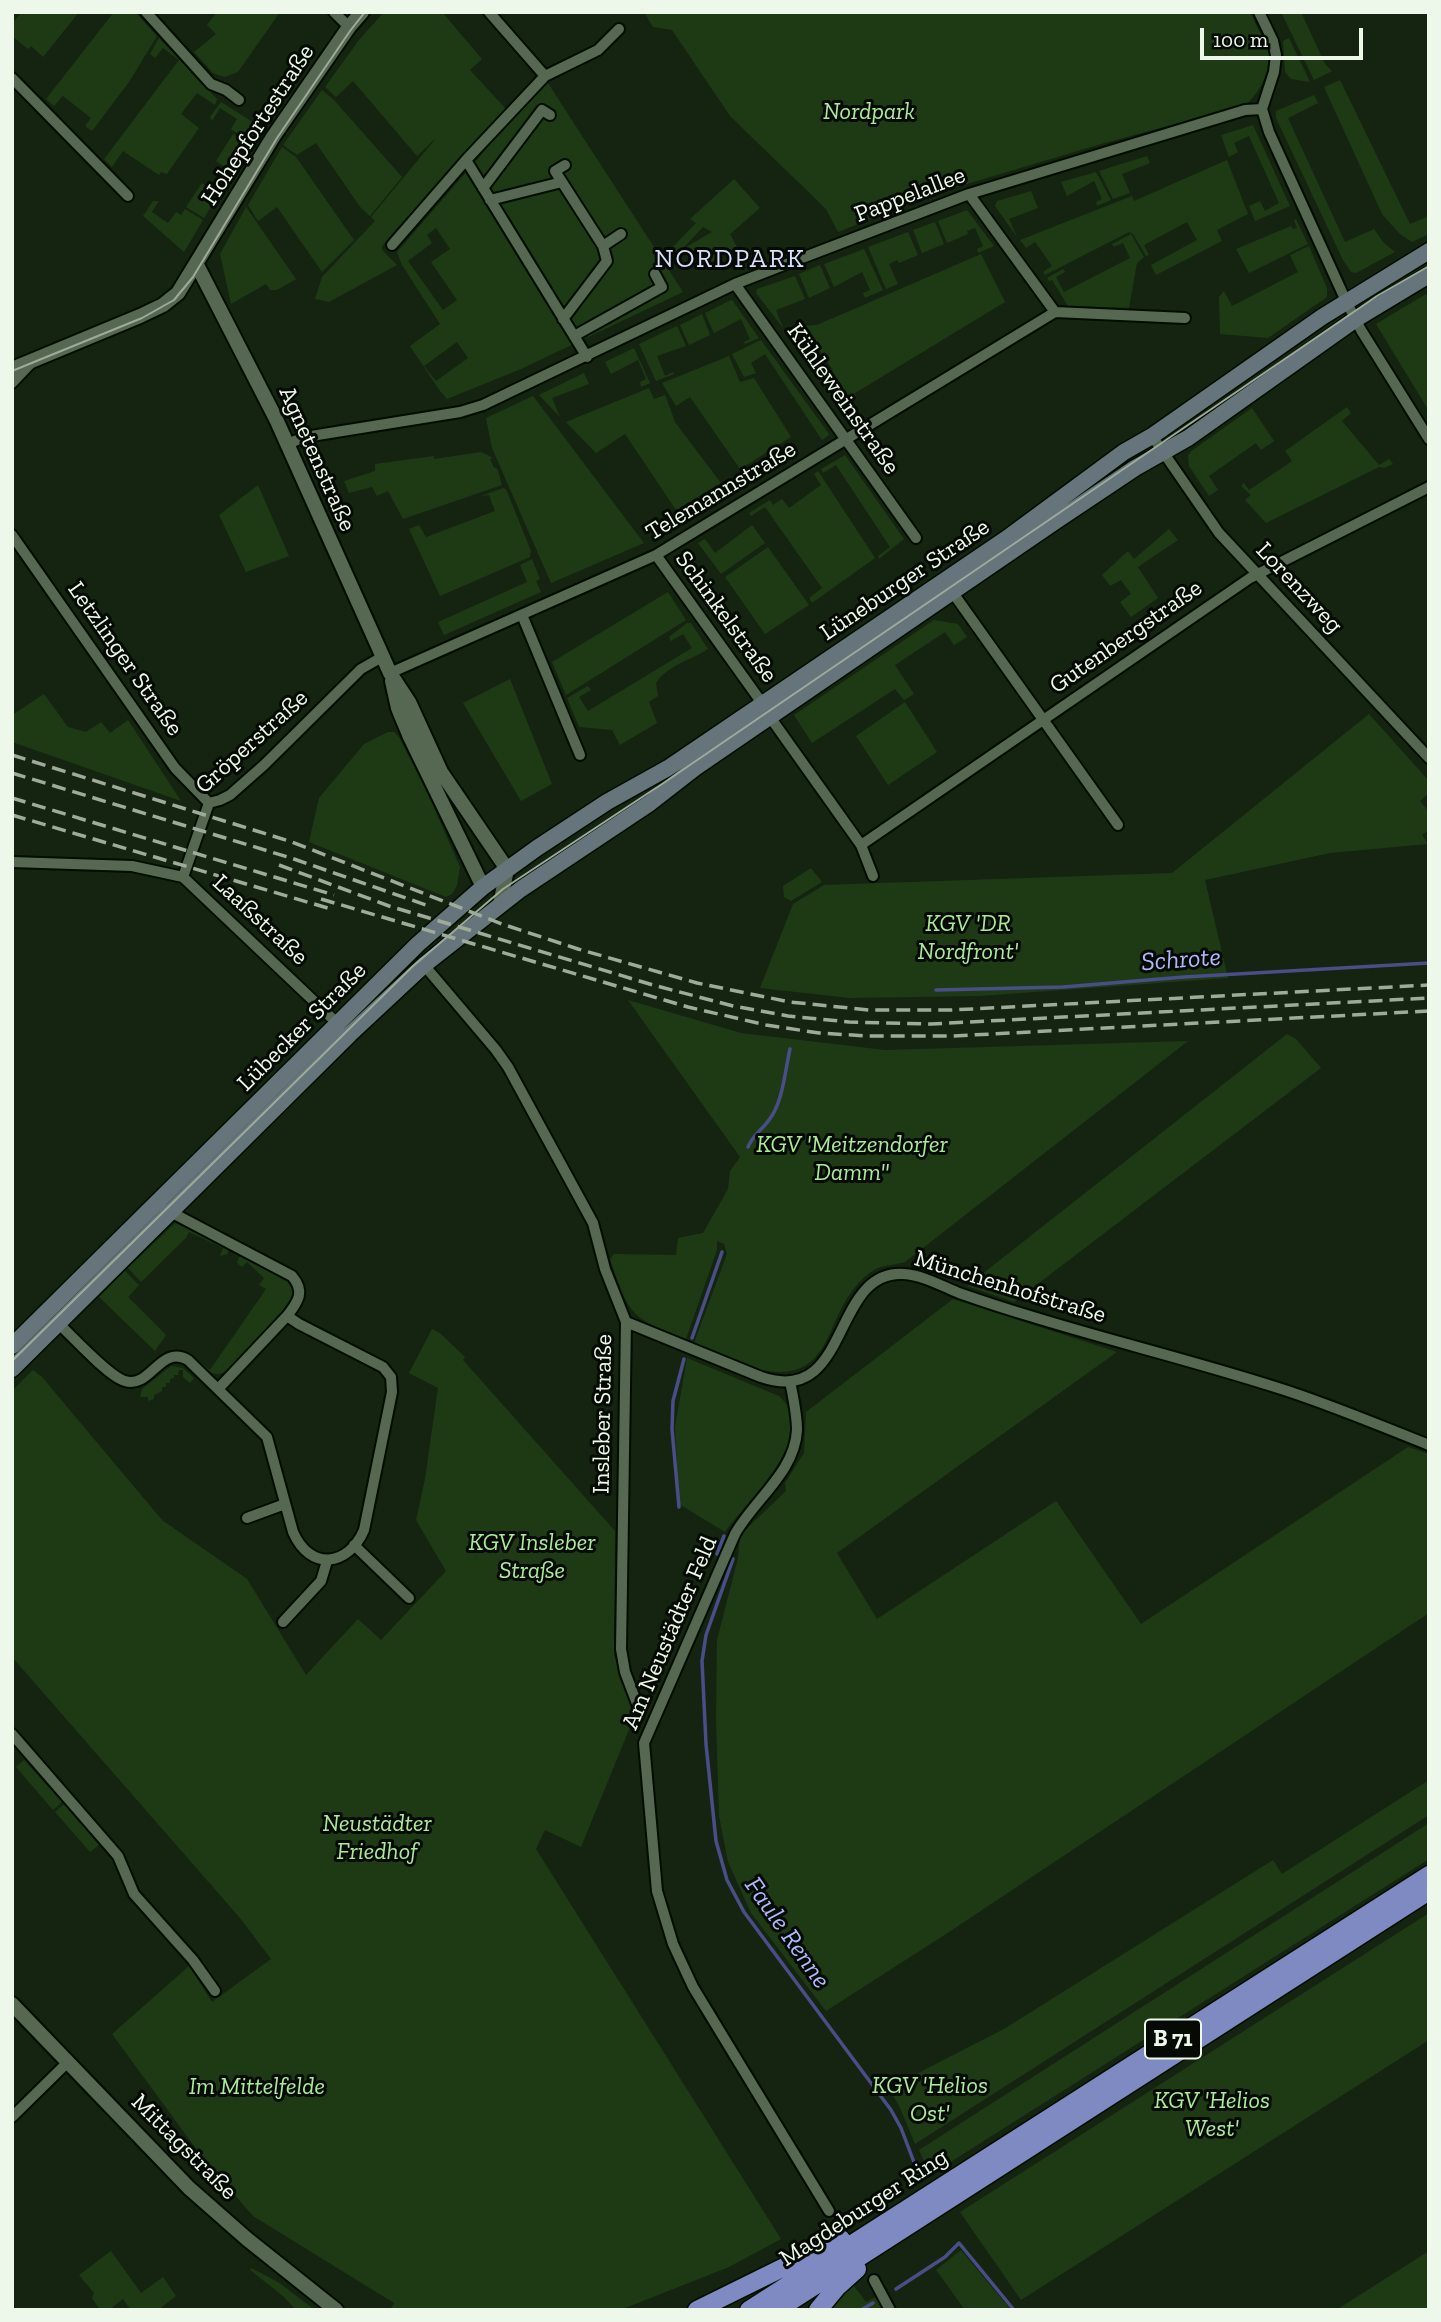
<!DOCTYPE html>
<meta charset="utf-8">
<style>
body{margin:0}
#map{position:relative;width:1441px;height:2322px;overflow:hidden;background:#152410;font-family:"Zilla Slab",serif}
canvas{display:block}
.frame{position:absolute;inset:0;border:14px solid #edf8ea;pointer-events:none}
.scale{position:absolute;left:1200px;top:28px;width:163px;height:32px;box-sizing:border-box;border:4px solid #edf8ea;border-top:0;padding-left:9px;font-size:21px;line-height:24px;white-space:nowrap;color:#edf8ea;-webkit-text-stroke:5px #050b04;paint-order:stroke}
</style>
<div id="map">
<canvas width="1441" height="2322"></canvas>
<div class="frame"></div>
<div class="scale">100 m</div>
</div>
<script>
const ctx = document.querySelector('canvas').getContext('2d');
ctx.lineJoin = 'round';
function fillPath(path, color) {
  ctx.fillStyle = color;
  ctx.fill(path, 'evenodd');
}
function stroke(path, color, width, dash) {
  ctx.strokeStyle = color;
  ctx.lineWidth = width;
  ctx.lineCap = dash ? 'butt' : 'round';
  ctx.setLineDash(dash || []);
  ctx.stroke(path);
}
function label(font, color, halo, rows, align = 'center') {
  ctx.font = font + ' "Zilla Slab",serif';
  ctx.lineWidth = 6;
  ctx.setLineDash([]);
  ctx.textBaseline = 'middle';
  ctx.strokeStyle = halo;
  ctx.fillStyle = color;
  for (const [text, x, y, turn = 0] of rows) {
    ctx.save();
    ctx.translate(x, y);
    ctx.rotate((+turn || 0) * Math.PI / 180);
    ctx.textAlign = isNaN(turn) ? turn : align;
    if (halo) ctx.strokeText(text, 0, 0);
    ctx.fillText(text, 0, 0);
    ctx.restore();
  }
}
const green = new Path2D(`
 M22 12H79L43 57 31 46 28 49 12 36V23Z
 M114 12H135L157 36 129 82 92 131 85 126 91 118 63 96 54 106 46 99Z
 M217 12H280L238 72 225 77 213 73 194 52 216 34 207 25Z
 M384 12H442L482 59 470 70 507 110 382 246V250L397 265 329 302 315 299 322 277 375 221 371 217 437 137 417 156 353 81 336 97 325 87 359 40Z
 M644 12H1250L1261 35 1265 36C1267 43 1270 52 1270 59 1270 74 1256 97 1245 105L1101 144 940 192 838 232 826 209 730 116 672 30 653 27Z
 M1281 12H1301L1325 64 1332 71 1314 80Z
 M159 38 217 99 215 105 197 93 181 114 199 128 167 174 161 172 159 175 123 151 112 167 104 159 179 60 163 48 155 58 150 54Z
 M1289 38 1310 82 1291 79 1285 72 1283 41Z
 M546 80 683 292 521 369 447 399 440 391 410 346 440 324 402 265 397 252ZM436 228 450 249 431 262 457 300 443 310 408 261 432 243 427 235ZM457 342 468 358 436 381 424 366Z
 M1340 80 1410 224 1429 216V234L1412 242 1400 234 1382 214 1324 87Z
 M322 90 334 100 402 177 370 216 361 208 316 143 297 155 283 145Z
 M1314 95 1318 103 1288 118 1345 242 1374 229 1383 242 1395 252 1356 273 1351 272 1343 260 1276 118V111Z
 M221 102 259 126 250 142 231 129 237 119 220 108 212 121 210 117Z
 M1253 125 1290 206 1255 221 1249 206 1260 201 1265 211 1279 203 1249 136 1234 143 1238 152 1229 157 1221 135Z
 M233 134 249 144 231 172 216 161Z
 M282 147 296 157 354 240 322 272 277 207 258 221 248 205Z
 M1147 156 1150 163 1122 174 1130 193 1113 199 1099 171Z
 M1227 160 1248 214 1217 230 1222 241 1156 275 1151 265 1197 240 1187 222 1144 245 1149 255 1146 256 1133 234 1129 232 1045 275 1043 272 1052 266 1035 242 1026 248 1020 240 1132 196 1134 201Z
 M1096 172 1111 200 1097 206 1096 202 1102 199 1094 181 1067 196 1061 182Z
 M734 179 760 208 730 234 737 247 698 269 686 247 712 232 703 227 671 261 665 255 696 223 690 219Z
 M202 183 218 194 204 218 186 207Z
 M1031 191 1038 208 1009 219 1017 237 995 206 997 201Z
 M153 201H159L152 212 168 223 176 212 181 215 185 209 203 220 184 252 143 216Z
 M246 207 296 279 277 290H270L266 284 231 304 220 254Z
 M967 210 994 246 978 253 977 249 983 246 975 228 967 231 968 234 947 243 938 221Z
 M1296 219 1308 244 1249 273 1236 249 1291 226 1293 229 1297 228 1294 220Z
 M935 222 944 244 922 253 913 230Z
 M908 232 918 255 899 263 897 260 889 264 898 284 886 289 868 247Z
 M1131 234 1144 257 1137 263 1129 308 1068 306 1052 280 1049 281 1047 278 1063 269 1065 272 1056 277 1064 292 1130 258 1123 243 1114 247 1112 244Z
 M1309 246 1327 288V297L1268 338 1220 334 1219 297 1224 291 1232 306 1298 272 1290 255Z
 M864 249 883 290 865 298 863 293 870 290 862 272 834 287 824 264Z
 M981 254 1005 302 837 404 820 381 833 370 803 326 817 325Z
 M820 265 830 288 809 298 799 274Z
 M795 276 805 299 776 310 783 328 756 293 757 289Z
 M1426 294 1429 299V411L1376 324Z
 M731 300H732L759 338 745 344 744 342 750 339 741 319 714 333 705 313Z
 M702 314 710 335 689 345 680 325Z
 M677 326 686 346 657 356 665 376 673 372 674 374 656 381 639 344Z
 M761 340 829 434 828 436 822 440 765 354 751 363 756 373 744 377 732 354Z
 M634 348 650 383 641 387 640 382 646 379 638 360 611 374 605 362Z
 M729 356 740 382 754 378 791 437 740 469 690 397 676 406 662 383Z
 M584 373 589 384 552 398 560 417 539 395Z
 M649 388 654 399 665 395 675 422 721 483 676 510 625 434 596 453 566 422Z
 M533 396 644 543 551 583 492 448 486 418Z
 M1347 407 1351 413 1342 421 1379 465 1389 459 1393 464 1384 468 1379 467 1266 523 1245 500 1251 495 1241 486 1244 483 1249 490 1292 461 1285 451Z
 M1252 408 1274 441 1261 450 1256 443 1209 476 1218 490 1209 496 1189 466 1188 455 1194 449Z
 M481 452 493 458 490 459 494 468H497L502 485 403 519 388 491 377 496 372 487 349 493 344 481 375 471V464L434 456V459Z
 M845 455 904 539 879 559 878 556 890 547 836 465 823 473 821 469Z
 M818 471 875 558 812 603 809 598 822 588 765 507 751 516 749 513 770 500 773 505 782 499 789 508 821 485 814 474Z
 M258 485 289 556 246 572 219 515Z
 M503 488 506 489 531 551 530 557 440 596 409 529 419 525 426 537 495 511 489 495 481 496Z
 M752 525 765 543 721 574 698 543 705 539 715 553Z
 M1169 529 1178 540 1138 567 1158 598 1131 617 1120 602 1131 594 1121 580 1110 586 1102 575 1128 551 1134 559Z
 M768 547 809 605 765 634 725 577Z
 M532 559 540 579 536 581 541 592 444 635 438 622 527 582 520 565Z
 M668 592 686 620 566 695 552 662Z
 M934 620 958 624 967 637 954 645 945 632 895 665 914 694 904 700 895 689 812 743 794 715Z
 M687 623H691L708 649C691 660 668 665 656 683L658 696 649 702 657 723 620 745 612 730 579 727 567 698 588 686 591 690 579 697 588 711 692 648 683 634 671 641 669 637Z
 M510 679 552 784 521 801 463 703Z
 M44 694 68 727 86 732 101 722 110 733 128 720 181 801 12 742V715Z
 M905 702 937 752 888 785 856 736Z
 M1369 714 1429 781V793L1420 801 1429 812V830L1422 835 1428 844 1330 853 1205 880 1228 978 980 996 849 998 760 988 793 904 824 885 1172 873Z
 M388 732H394L399 737 424 785 460 867 457 885 452 894 446 897 309 842 319 798 364 744Z
 M811 868 822 882 791 901 784 897 783 886Z
 M628 1000 741 1033 885 1050 1188 1041 905 1262C895 1265 883 1265 874 1270 860 1278 847 1296 840 1311 833 1325 828 1341 818 1354 786 1394 730 1357 694 1343L727 1254 724 1244 717 1241V1250L686 1339C630 1317 630 1317 610 1259L614 1254 676 1255 678 1238 703 1233 728 1189 730 1171 740 1157Z
 M1287 1034 1296 1039 1321 1068 1014 1302 967 1286Z
 M175 1223 227 1247 228 1254 220 1256 223 1248 189 1232 186 1238 141 1282 128 1268Z
 M246 1256 288 1282 294 1292 291 1301 268 1331 228 1371 219 1374 209 1373 191 1357 193 1356 210 1370 266 1289 259 1285 264 1278 247 1262 242 1267 237 1263 239 1257Z
 M125 1271 139 1285 128 1297 166 1335 155 1351 99 1297Z
 M953 1299 1117 1352 837 1553 877 1619 1056 1501 1141 1624 1408 1447 1429 1454V1613L946 1934 826 2011 751 1913 728 1862 719 1816 716 1718 717 1640 738 1558 740 1535 786 1491 785 1483 804 1453 806 1412Z
 M432 1329 441 1334 465 1357 463 1360 615 1531 614 1655 633 1711V1720L581 1847 545 1830 536 1849 781 2239 729 2267 620 2310H390L394 2303 253 2216 205 2161 112 2034 189 1966 212 2002 271 1959 240 1918 12 1657V1391L33 1370 42 1377 162 1520 247 1579 306 1675 358 1619 381 1640 446 1571 416 1520 425 1479 438 1388 409 1373Z
 M687 1358 779 1396C822 1435 746 1502 725 1532L679 1504 675 1427Z
 M171 1366 183 1368 194 1378 190 1383 183 1377V1370H179L178 1375H174V1378L170 1379V1383H166V1387H162V1391L154 1395V1399L148 1401V1397H140L142 1389Z
 M24 1760 62 1802 53 1810 16 1767Z
 M1429 1780V1815L915 2144 900 2108 889 2088 1004 2029 1273 1860 1282 1874Z
 M64 1804 99 1845 90 1852 55 1812Z
 M1429 1823V1859L930 2175 919 2150Z
 M1429 1913V2040L1021 2300 960 2212Z
 M961 2250 1011 2310H965L936 2270Z
 M111 2251 141 2293 163 2277 176 2296 158 2310H131L123 2299 109 2310H100L92 2298 94 2293 79 2275Z
 M1429 2251V2310H1336Z
 M251 2268 278 2282 315 2310H296L283 2296 250 2270Z
 M851 2282 866 2302 878 2296 884 2310H827Z`);
const stream = new Path2D(`
 M936 990 1063 987 1184 977 1429 963
 M748 1147C753 1135 762 1130 769 1120 783 1102 785 1071 790 1049
 M692 1338 722 1252
 M679 1507 672 1429 673 1401 684 1359
 M717 1554 724 1536
 M733 1559 706 1635 702 1661 706 1744 716 1841 727 1880 744 1912 891 2110 901 2128 920 2178
 M896 2289 945 2257 959 2243 1014 2310
 M861 2310 873 2303`);
const minor = new Path2D(`
 M146 12 211 84 226 90 239 100
 M334 12 349 27
 M489 12 545 76
 M1259 12 1273 41 1276 55 1274 72 1262 109 1269 132 1346 301 1361 330 1429 439
 M12 78 128 196
 M466 160 587 357
 M562 182 555 171 565 165
 M483 188 542 110 550 115
 M969 194 1055 312
 M490 200 562 182 603 246 607 261 563 319
 M392 245 466 160 545 76 598 50 619 29
 M603 246 621 234
 M735 284 916 538
 M1055 312 1185 318
 M574 336 662 287 655 274
 M12 383 32 362
 M1152 436 1219 533 1429 758
 M287 444 305 437 460 412 483 405 735 284 776 268 969 194 1245 110 1262 109
 M12 535 175 768 209 803
 M656 555 762 703
 M953 593 1118 825
 M522 615 580 755
 M390 673 656 555 1055 312
 M770 717 861 845 873 876
 M209 803 220 800 230 795 264 765 361 669 382 657
 M861 845 1250 578 1429 487
 M12 862 132 866 183 877 338 1024
 M183 877 209 803
 M424 965 496 1050 508 1067 593 1223 605 1269 626 1322 621 1649 625 1672 639 1709
 M626 1322 761 1377C852 1408 830 1269 904 1274 922 1275 942 1286 959 1293 982 1301 1006 1309 1030 1316 1111 1341 1194 1361 1275 1387 1327 1403 1378 1425 1429 1445
 M58 1323C72 1336 109 1377 125 1381 151 1389 160 1344 188 1360L267 1437 293 1532C310 1571 348 1567 364 1530L392 1392 391 1377 383 1367 299 1324 287 1316C299 1301 305 1291 292 1276L165 1209
 M790 1381C793 1397 797 1414 797 1430 795 1472 754 1500 735 1534L644 1743 657 1891 673 1944 693 1987 829 2211
 M219 1388 287 1316
 M247 1518 285 1504
 M354 1545 409 1598
 M283 1622 321 1581 327 1561
 M12 1734 118 1856 134 1894 193 1960 215 1991
 M12 2117 68 2062
 M874 2280 890 2310`);
const tertiary = new Path2D(`
 M197 265 276 419 390 673 409 702 441 772 507 869 500 905
 M12 369 140 316 163 305 178 293 273 137 349 27 362 12
 M392 681 398 708 410 737 483 887
 M12 2004 189 2188 247 2239 336 2310`);
const secondary = new Path2D(`
 M12 1346 418 944 483 887 537 848 607 802 668 768 1010 536 1124 452 1152 436 1322 317 1429 251
 M12 1369 350 1034 424 965 521 889 650 803 695 768 1056 521 1135 468 1188 438 1356 319 1429 275`);
const trunk = new Path2D(`
 M697 2310 841 2239
 M749 2310 1429 1875
 M777 2310 1429 1891
 M818 2310 837 2287 857 2269`);
const tram = new Path2D(`
 M12 371 142 318 174 300 193 277 277 138 350 31 365 12
 M12 1361 412 967 503 889 665 782 1377 296 1429 266`);
const rail = new Path2D(`
 M12 755 292 842 502 924 578 949 697 983 790 1002 869 1010H952L1429 985
 M12 773 291 858 426 905
 M12 798 334 895
 M12 815 331 909
 M279 865 389 906 653 985 733 1006 788 1016 849 1022 931 1024 1429 998
 M321 899 688 1007 766 1025 819 1033 868 1036H953L1429 1011`);
const shields = [
 [1173,2039,56]
];
const shieldNames = [
 ["B 71",1173,2039]
];
const parkNames = [
 ["Nordpark",869,112],
 ["KGV 'DR",968,924],
 ["Nordfront'",968,952],
 ["KGV 'Meitzendorfer",852,1145],
 ["Damm\"",852,1173],
 ["KGV Insleber",532,1543],
 ["Straße",532,1571],
 ["Neustädter",377,1824],
 ["Friedhof",377,1852],
 ["KGV 'Helios",930,2086],
 ["Ost'",930,2114],
 ["Im Mittelfelde",257,2087],
 ["KGV 'Helios",1212,2101],
 ["West'",1212,2129]
];
const streetNames = [
 ["Hohepfortestraße",258,125,-57],
 ["Pappelallee",910,195,-21],
 ["Kühleweinstraße",843,399,55],
 ["Agnetenstraße",317,459,66],
 ["Telemannstraße",721,491,-31],
 ["Lüneburger Straße",905,580,-34],
 ["Lorenzweg",1299,588,47],
 ["Schinkelstraße",726,617,54],
 ["Gutenbergstraße",1126,637,-35],
 ["Letzlinger Straße",125,659,55],
 ["Gröperstraße",252,742,-42],
 ["Laaßstraße",260,920,43],
 ["Lübecker Straße",302,1027,-45],
 ["Münchenhofstraße",1010,1287,17],
 ["Insleber Straße",603,1414,-89],
 ["Am Neustädter Feld",670,1633,-67],
 ["Mittagstraße",184,2147,45],
 ["Magdeburger Ring",864,2208,-33]
];
const neighbourhoodNames = [
 ["NORDPARK",730,260]
];
const waterNames = [
 ["Schrote",1181,960,-4],
 ["Faule Renne",787,1933,55]
];
fillPath(green, '#1e3a15');
stroke(stream, '#494e89', 3.5);
stroke(minor, '#020d00', 14);
stroke(tertiary, '#020d00', 18);
stroke(secondary, '#020d00', 19);
stroke(trunk, '#020d00', 21);
stroke(minor, '#566851', 10);
stroke(tertiary, '#566851', 14);
stroke(secondary, '#66757c', 16);
stroke(trunk, '#808ac2', 18);
stroke(tram, '#9eaa9a', 2);
stroke(rail, '#9eaa9a', 3.5, [14, 7]);
for (const [x, y, w] of shields) {
  const box = new Path2D();
  box.roundRect(x - w / 2, y - 19.5, w, 39, 5);
  ctx.fillStyle = '#050b04';
  ctx.fill(box);
  stroke(box, '#edf8ea', 2);
}
label('bold 23px', '#edf8ea', null, shieldNames);
label('italic 24px', '#abea99', '#050b04', parkNames);
label('24px', '#edf8ea', '#050b04', streetNames);
ctx.letterSpacing = '2px';
label('26px', '#d9defb', '#050b04', neighbourhoodNames);
ctx.letterSpacing = '0px';
label('italic 26px', '#afb8fe', '#050b04', waterNames);
</script>
